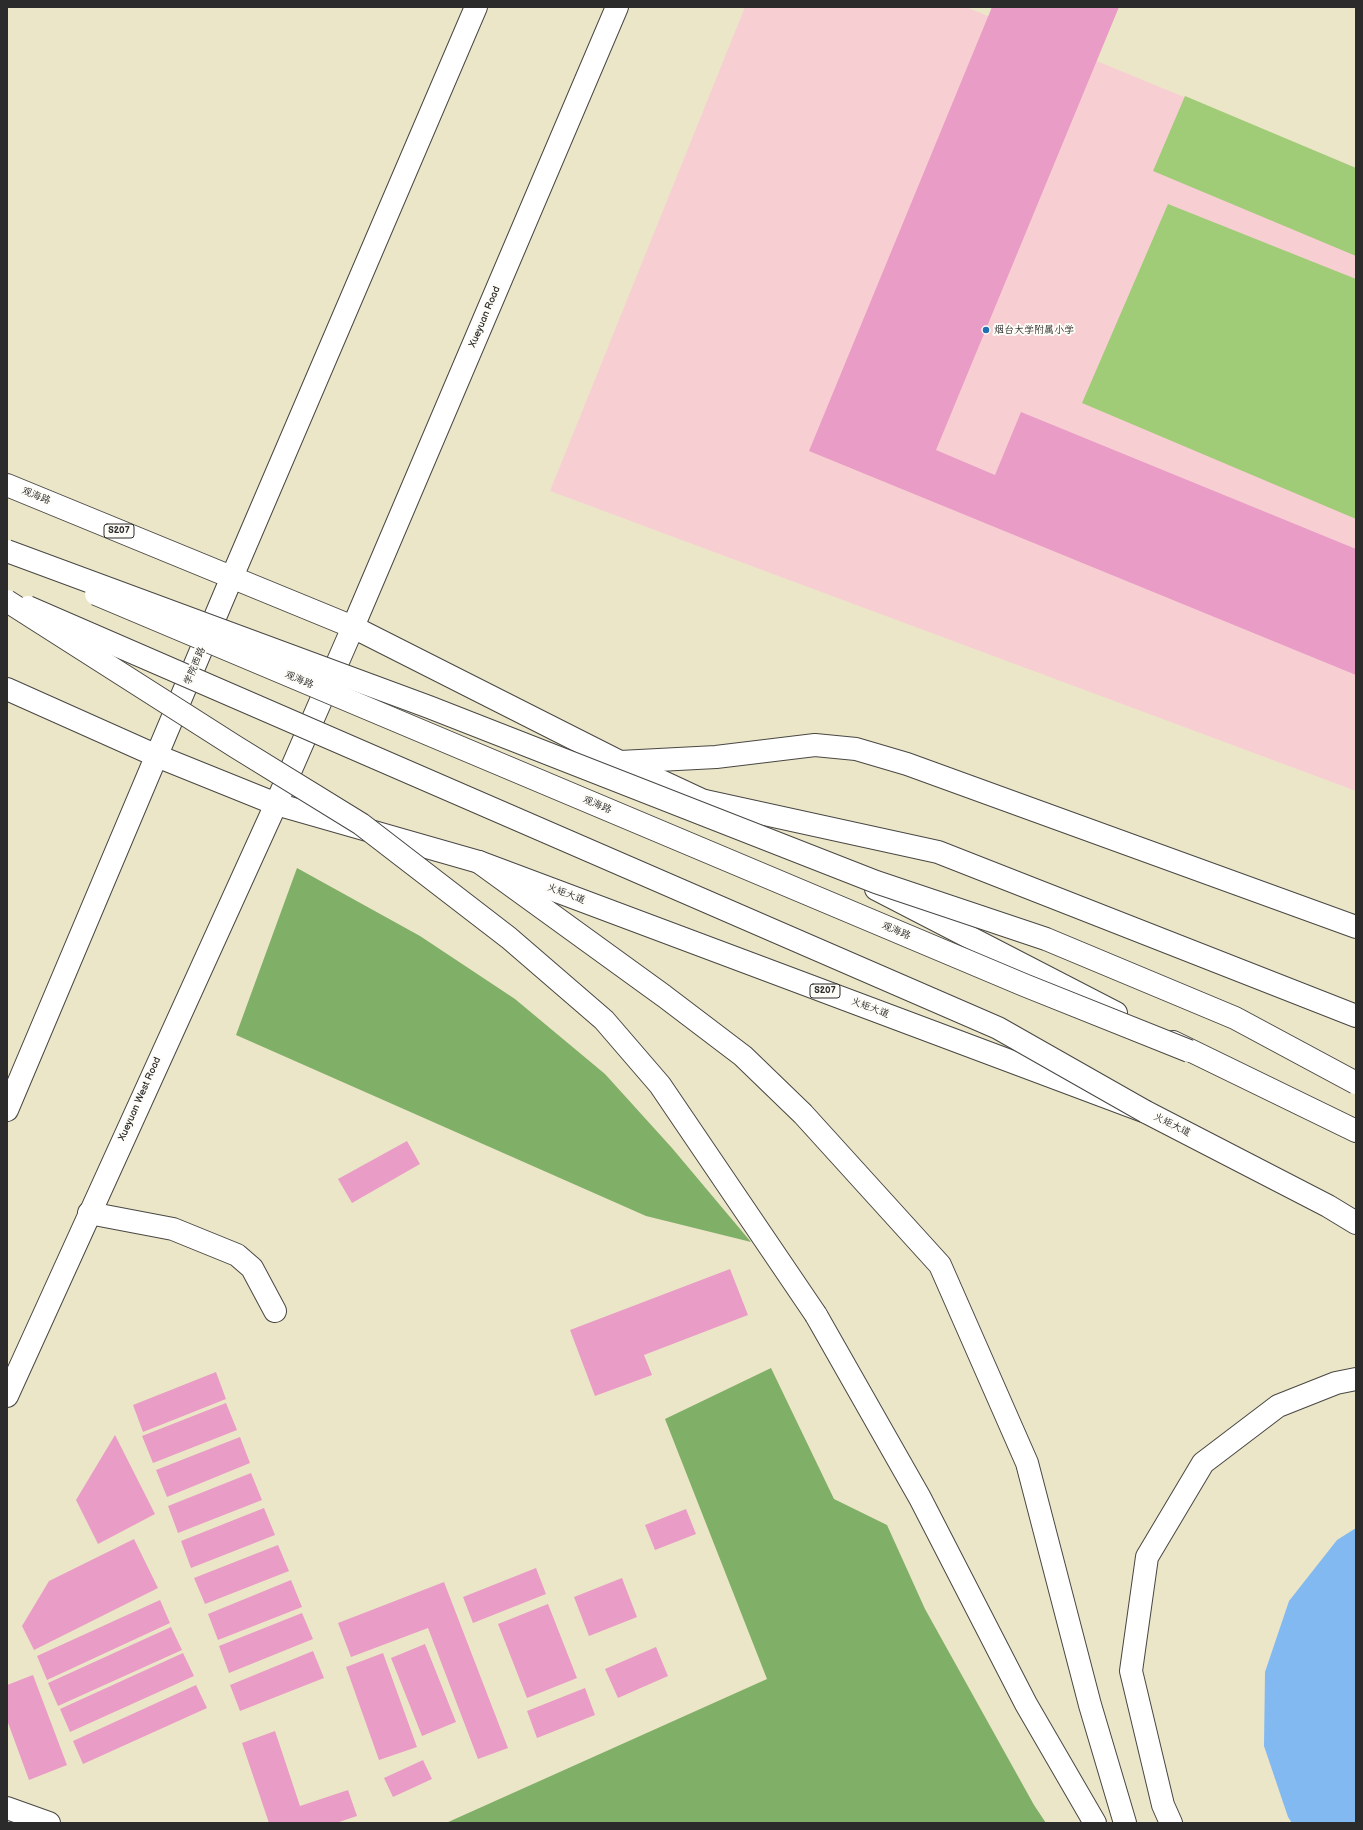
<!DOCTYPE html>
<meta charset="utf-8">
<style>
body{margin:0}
#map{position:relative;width:1363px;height:1830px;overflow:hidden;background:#ece6c8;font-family:"Balsamiq Sans",sans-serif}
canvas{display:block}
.frame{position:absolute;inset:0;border:8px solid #2b2b2b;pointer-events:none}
</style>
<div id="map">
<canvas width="1363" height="1830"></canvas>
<div class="frame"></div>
</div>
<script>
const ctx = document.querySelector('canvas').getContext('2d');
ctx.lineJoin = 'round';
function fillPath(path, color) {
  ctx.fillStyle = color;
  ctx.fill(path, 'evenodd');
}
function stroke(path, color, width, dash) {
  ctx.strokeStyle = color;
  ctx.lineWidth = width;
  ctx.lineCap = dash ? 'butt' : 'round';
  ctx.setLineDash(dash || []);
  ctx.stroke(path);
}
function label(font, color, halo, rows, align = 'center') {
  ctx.font = font + ' "Balsamiq Sans","LXGW WenKai TC",sans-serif';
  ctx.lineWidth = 4;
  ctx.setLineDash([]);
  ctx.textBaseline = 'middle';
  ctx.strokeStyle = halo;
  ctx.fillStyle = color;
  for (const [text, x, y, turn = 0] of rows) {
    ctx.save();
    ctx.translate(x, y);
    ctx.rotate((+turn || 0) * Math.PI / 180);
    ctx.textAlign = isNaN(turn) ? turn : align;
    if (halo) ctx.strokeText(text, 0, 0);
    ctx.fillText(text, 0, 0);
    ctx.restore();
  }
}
const built = new Path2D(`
 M745 7H966L1356 168V791L550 491Z`);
const green = new Path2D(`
 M1185 96 1356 168V256L1153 171Z
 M1168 204 1356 279V519L1082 403Z`);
const forest = new Path2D(`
 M297 868 420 936 515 999 605 1074 672 1148 751 1242 646 1216 236 1035Z
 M771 1368 834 1499 887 1525 925 1609 1034 1805 1046 1823H446L767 1679 665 1419Z`);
const water = new Path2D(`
 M1356 1528V1823H1292L1288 1817 1264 1746 1265 1672 1289 1601 1337 1540Z`);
const building = new Path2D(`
 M992 7H1119L936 450 995 475 1021 412 1356 549V675L809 451Z
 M407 1141 420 1164 352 1203 338 1179Z
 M730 1269 748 1315 644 1355 652 1375 595 1396 570 1330Z
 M216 1372 226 1399 143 1432 133 1405Z
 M226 1403 237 1430 153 1463 142 1436Z
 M115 1435 155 1514 98 1544 76 1500Z
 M240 1437 250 1463 167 1497 156 1470Z
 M251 1473 262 1500 178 1533 168 1506Z
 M264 1508 275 1535 191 1568 181 1541Z
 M686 1509 696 1534 655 1550 645 1525Z
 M134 1539 158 1588 34 1650 22 1626 49 1581Z
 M278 1545 289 1571 205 1604 194 1578Z
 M536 1568 546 1594 473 1623 463 1597Z
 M622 1578 637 1617 589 1636 574 1597Z
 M291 1580 302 1607 218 1640 208 1614Z
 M444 1582 508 1748 478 1759 428 1628 351 1657 338 1623Z
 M160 1600 170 1623 47 1680 37 1656Z
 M548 1604 577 1678 527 1698 498 1624Z
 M302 1613 313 1639 229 1673 219 1646Z
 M171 1627 182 1650 58 1706 48 1683Z
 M425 1644 456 1722 422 1736 391 1658Z
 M656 1647 668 1676 618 1698 605 1669Z
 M313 1651 324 1678 240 1711 230 1685Z
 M183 1653 194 1676 70 1732 60 1709Z
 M383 1653 417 1747 379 1760 346 1667Z
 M33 1675 67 1765 29 1780 7 1720V1685Z
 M196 1685 207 1708 83 1764 73 1741Z
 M585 1688 595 1715 537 1738 527 1711Z
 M275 1731 300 1806 348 1790 357 1816 336 1823H269L242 1743Z
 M423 1760 432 1779 393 1797 384 1778Z`);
const minor = new Path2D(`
 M620 762 716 757 815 745 856 749 907 764 1356 927
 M89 1213 173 1229 237 1255 252 1268 275 1311
 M7 1808 49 1823`);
const secondary = new Path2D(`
 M232 577 476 7
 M353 627 617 7`);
const primary = new Path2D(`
 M7 485 353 627 620 762 723 810
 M7 689 157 756 276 804 479 862 1146 1112 1328 1206 1356 1223
 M876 889 1116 1013
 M1173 1042 1356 1131
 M7 1110 232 577
 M7 1396 276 804 353 627`);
const motorway = new Path2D(`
 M705 801 938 852 1356 1016
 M479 862 664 996 743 1056 803 1114 940 1265 1027 1463 1090 1705 1125 1823
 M816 1315 920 1498 1026 1704 1095 1823
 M1171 1823 1163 1805 1131 1671 1147 1557 1203 1463 1278 1406 1336 1383 1356 1379`);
const primaryBridge = new Path2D(`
 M96 594 1024 985 1189 1051
 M28 607 998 1028 1146 1112`);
const motorwayBridge = new Path2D(`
 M7 551 429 707 876 882 1046 939 1235 1018 1356 1083
 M7 601 236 747 361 824 509 938 604 1020 660 1085 816 1315`);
const markers = [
 [986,330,4,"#1f6fb2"]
];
const shields = [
 [119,531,30],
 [825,991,30]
];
const shieldNames = [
 ["S207",119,531],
 ["S207",825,991]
];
const streetNames = [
 ["Xueyuan Road",485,317,-67],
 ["观海路",36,496,22],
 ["学院西路",195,666,-67],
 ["观海路",299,680,23],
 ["观海路",597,805,23],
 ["火矩大道",566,894,21],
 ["观海路",896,931,23],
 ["火矩大道",870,1008,21],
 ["Xueyuan West Road",140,1099,-66],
 ["火矩大道",1172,1125,27]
];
const poiNames = [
 ["烟台大学附属小学",994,330]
];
fillPath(built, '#f7cfd2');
fillPath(green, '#a0cb77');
fillPath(forest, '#80af68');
fillPath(water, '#82b9f1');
fillPath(building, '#e99cc6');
stroke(minor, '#484743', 24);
stroke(secondary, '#484743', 24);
stroke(primary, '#484743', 24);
stroke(motorway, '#484743', 24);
stroke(minor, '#fff', 22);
stroke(secondary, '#fff', 22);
stroke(primary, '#fff', 22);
stroke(motorway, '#fff', 22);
stroke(primaryBridge, '#484743', 24, []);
stroke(motorwayBridge, '#484743', 24, []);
stroke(primaryBridge, '#fff', 22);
stroke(motorwayBridge, '#fff', 22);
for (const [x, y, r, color] of markers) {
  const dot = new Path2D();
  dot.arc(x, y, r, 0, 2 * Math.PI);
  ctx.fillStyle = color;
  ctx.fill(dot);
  stroke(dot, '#fdfcf7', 1.5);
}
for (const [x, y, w] of shields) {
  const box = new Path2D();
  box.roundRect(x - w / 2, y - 7, w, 14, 3);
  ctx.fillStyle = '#fdfcf7';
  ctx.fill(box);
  stroke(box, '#2b2b2b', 1);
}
label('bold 9px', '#2b2b2b', null, shieldNames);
label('10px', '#2b2b2b', '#fdfcf7', streetNames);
label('10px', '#2b2b2b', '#fdfcf7', poiNames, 'left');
</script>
